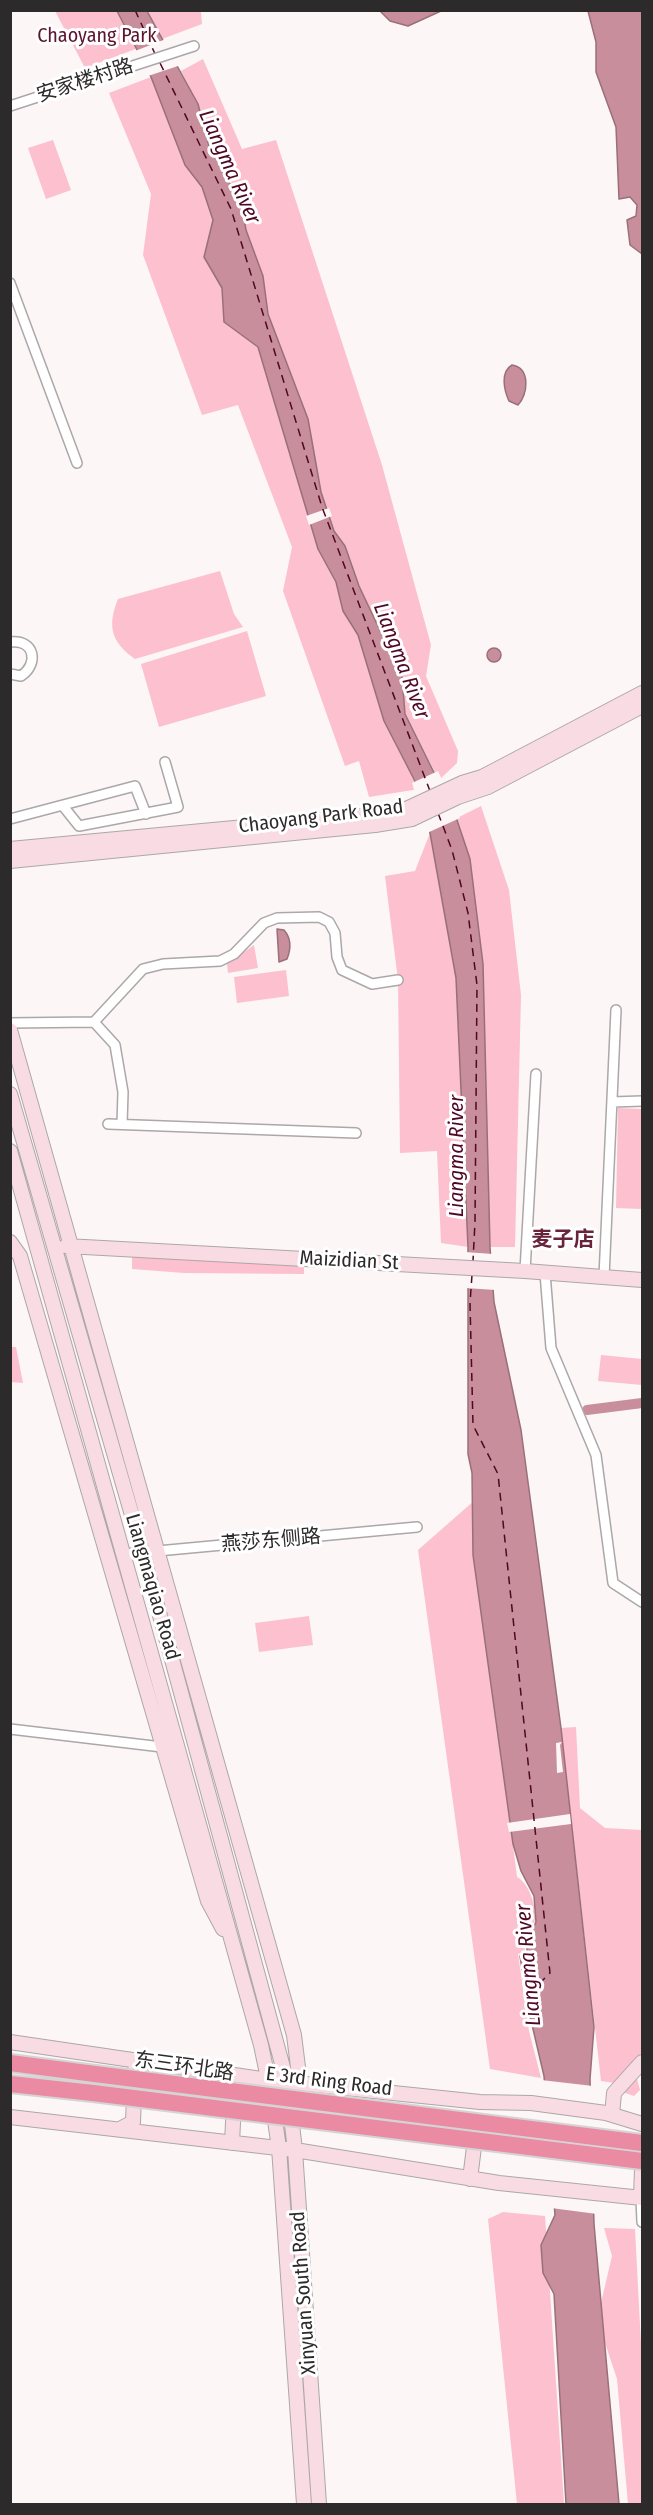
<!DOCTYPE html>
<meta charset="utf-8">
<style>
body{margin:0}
#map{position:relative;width:653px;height:2515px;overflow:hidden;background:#fcf6f7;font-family:"Fira Sans Condensed",sans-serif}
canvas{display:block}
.frame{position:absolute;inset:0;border:12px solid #2c2a2b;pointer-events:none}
</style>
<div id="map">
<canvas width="653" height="2515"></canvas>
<div class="frame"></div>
</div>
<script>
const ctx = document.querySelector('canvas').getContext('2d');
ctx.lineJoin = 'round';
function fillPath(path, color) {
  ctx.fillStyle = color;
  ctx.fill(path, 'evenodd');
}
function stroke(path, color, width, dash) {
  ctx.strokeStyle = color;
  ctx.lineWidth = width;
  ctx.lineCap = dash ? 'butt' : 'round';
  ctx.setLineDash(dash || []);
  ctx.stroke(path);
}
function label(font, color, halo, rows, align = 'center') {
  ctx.font = font + ' "Fira Sans Condensed","Noto Sans SC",sans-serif';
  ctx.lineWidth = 6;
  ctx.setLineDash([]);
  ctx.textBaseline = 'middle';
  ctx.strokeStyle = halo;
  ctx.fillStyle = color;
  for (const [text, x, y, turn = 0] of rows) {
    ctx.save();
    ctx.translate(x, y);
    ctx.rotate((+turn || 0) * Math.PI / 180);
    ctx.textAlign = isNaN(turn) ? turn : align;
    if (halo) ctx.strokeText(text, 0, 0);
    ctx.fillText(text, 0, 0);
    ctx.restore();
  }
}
const green = new Path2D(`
 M55 11H210L201 12 202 24 85 68Z
 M203 59 242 149 276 140 382 465 431 645 426 676 458 751 457 763 439 780 405 714 402 677 359 586 345 546 334 531 321 492 308 419 268 314 263 276 246 230 242 206 209 146 198 104 181 71Z
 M151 77 185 165 202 186 213 220 204 257 222 288 224 322 258 347 318 549 336 582 343 611 358 635 384 721 419 789 369 797 359 761 345 766 283 591 292 547 238 405 202 415 143 255 151 194 109 93Z
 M53 140 71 190 46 199 28 148Z
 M220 571 234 614 243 627 135 659C111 642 107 626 118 599Z
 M247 631 266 696 159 727 141 664Z
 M481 806 509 890 521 995 515 1247H490L483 964 470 859 457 818Z
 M430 833 456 978 468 1247 441 1243 437 1151 400 1153 398 980 385 876 415 871Z
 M254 945 258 968 228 973 227 964Z
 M286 970 289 996 237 1003 234 977Z
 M618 1108 642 1109V1209L616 1208Z
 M132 1255 304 1259V1274L184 1273 132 1269Z
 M12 1347H16L23 1383 11 1382Z
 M601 1355 642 1359V1385L598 1381Z
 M475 1500 481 1594 517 1877C534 1886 544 1929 524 1940L525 1952 518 1954 529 2031 541 2078 490 2069 418 1550Z
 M309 1616 313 1645 259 1652 255 1623Z
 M576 1727 580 1808 605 1828 642 1830V2052L615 2083 601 2081 561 1728Z
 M636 2075 640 2090 634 2096 622 2092Z
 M503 2212 545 2216 564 2504H517L488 2219Z
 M604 2228 635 2229 642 2363V2504H628L617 2379 605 2343 601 2303 612 2256Z`);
const water = new Path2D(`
 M117 11H147L198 104 209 146 242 206 246 230 263 276 268 314 308 419 321 492 334 531 345 546 359 586 402 677 405 714 456 817 470 859 483 964 490 1247 494 1302 521 1430 561 1728 594 2027 590 2079 594 2224 619 2504H566L554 2294 543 2273 541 2245 555 2215 544 2076 526 1999 529 1998 531 2006 539 2005 535 1969H528L529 1983H524L520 1956 527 1954V1943L536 1922 534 1896 521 1871 513 1844 473 1555 472 1473 468 1454V1247L456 978 430 833 419 789 384 721 358 635 343 611 336 582 318 549 258 347 224 322 222 288 204 257 213 220 202 187 185 165 151 77Z
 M380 11H441L408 26 390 21Z
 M588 11H642V254L630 245 627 220 636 216 637 205 630 197 619 199 616 127 596 72V42Z
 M512 365C531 368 528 395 518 405L509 401C504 390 500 372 512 365Z
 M487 655a7 7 0 1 1 14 0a7 7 0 1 1-14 0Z
 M277 929 284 930C291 938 291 949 287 959L279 962Z`);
const pier = new Path2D(`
 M166 39 181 65 148 76 135 51Z
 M329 508 332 516 309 525 306 516Z
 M438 771 460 818 427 833 412 783Z
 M465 1252 493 1254 496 1290 465 1288Z
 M562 1742 560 1745 563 1772 557 1773 556 1743Z
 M570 1814 571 1824 509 1832 507 1823Z
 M530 1969H535L539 2005 533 2006 532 1997 533 2003H536L533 1972H531L532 1983 531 1985 522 1986 531 1984Z
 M541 2080 593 2086 597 2214 551 2208Z`);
const canal = new Path2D(`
 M587 1410 642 1403`);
const ferry = new Path2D(`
 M135 10 156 56
 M160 63 231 209 322 507 430 791
 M438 813 452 850 468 913 477 985 475 1222 473 1261
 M472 1275 470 1303 473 1425 498 1474 550 1973 537 1986`);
const street = new Path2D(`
 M10 106 194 46
 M10 283 77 463
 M10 642C35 639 39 664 21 676L10 674
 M63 806 79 826 178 807 165 762
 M10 819 135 786 146 814
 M94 1022 143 969 163 964 220 961 234 954 264 923 277 918 319 917 329 922 335 933 337 957 342 970 372 984 398 980
 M10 1023 94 1022 115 1045 123 1092 122 1124
 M612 1102 642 1101
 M108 1124 356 1133
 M525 1271 536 1074
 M545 1273 551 1348 596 1455 613 1583 642 1602
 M604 1277 616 1010
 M125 1554 417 1527
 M10 1729 162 1747 166 1746
 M641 2198 642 2222`);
const secondary = new Path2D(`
 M10 849 373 815 406 809 462 783 482 777 642 693
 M10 861 375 825 412 819 458 797 488 787 642 706
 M10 1030 294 2035 300 2083 298 2109
 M10 1094 143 1553 287 2082 295 2150 319 2504
 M10 1151 261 2045 271 2093 279 2148 304 2504
 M10 1242 20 1256 208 1901 223 1929
 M66 1246 525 1271 642 1280
 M10 2042 268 2080 480 2102 531 2103 606 2113 642 2124
 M612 2115 614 2093 642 2062
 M10 2117 295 2150 499 2183 642 2198
 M120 2129 133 2122 135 2070
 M232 2143 235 2082
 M470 2179 476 2131
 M641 2198 642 2169`);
const highway = new Path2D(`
 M10 2063 95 2074
 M10 2084 93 2093`);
const highwayBridge = new Path2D(`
 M95 2074 642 2143
 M93 2093 642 2161`);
const parkNames = [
 ["Chaoyang Park",97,36]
];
const streetNames = [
 ["安家楼村路",85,81,-18],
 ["Chaoyang Park Road",321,817,-7],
 ["Maizidian St",349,1261,3],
 ["燕莎东侧路",271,1541,-5],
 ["Liangmaqiao Road",152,1587,74],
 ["东三环北路",184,2067,8],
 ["E 3rd Ring Road",329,2082,7],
 ["Xinyuan South Road",304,2293,-94]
];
const waterNames = [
 ["Liangma River",229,167,66],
 ["Liangma River",401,661,69],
 ["Liangma River",457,1156,-90],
 ["Liangma River",529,1965,-95]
];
const neighbourhoodNames = [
 ["麦子店",563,1240]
];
fillPath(green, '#fcc0ce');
fillPath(water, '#c88e9b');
stroke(water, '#997079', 1.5);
fillPath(pier, '#fcf6f7');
stroke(canal, '#c88e9b', 10);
stroke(ferry, '#4f0724', 1.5, [8, 6]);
stroke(street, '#aca7a8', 12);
stroke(secondary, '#aca7a8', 16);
stroke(highway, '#d5d4d5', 20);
stroke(street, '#fff', 9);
stroke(secondary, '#f9dce3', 14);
stroke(highway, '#ea8aa3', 16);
stroke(highwayBridge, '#d5d4d5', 20, []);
stroke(highwayBridge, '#ea8aa3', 16);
label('20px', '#5b152e', '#fff', parkNames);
label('20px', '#2c2a2b', '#fff', streetNames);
label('italic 21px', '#4f0724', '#fff', waterNames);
label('bold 21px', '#68243a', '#fff', neighbourhoodNames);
</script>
